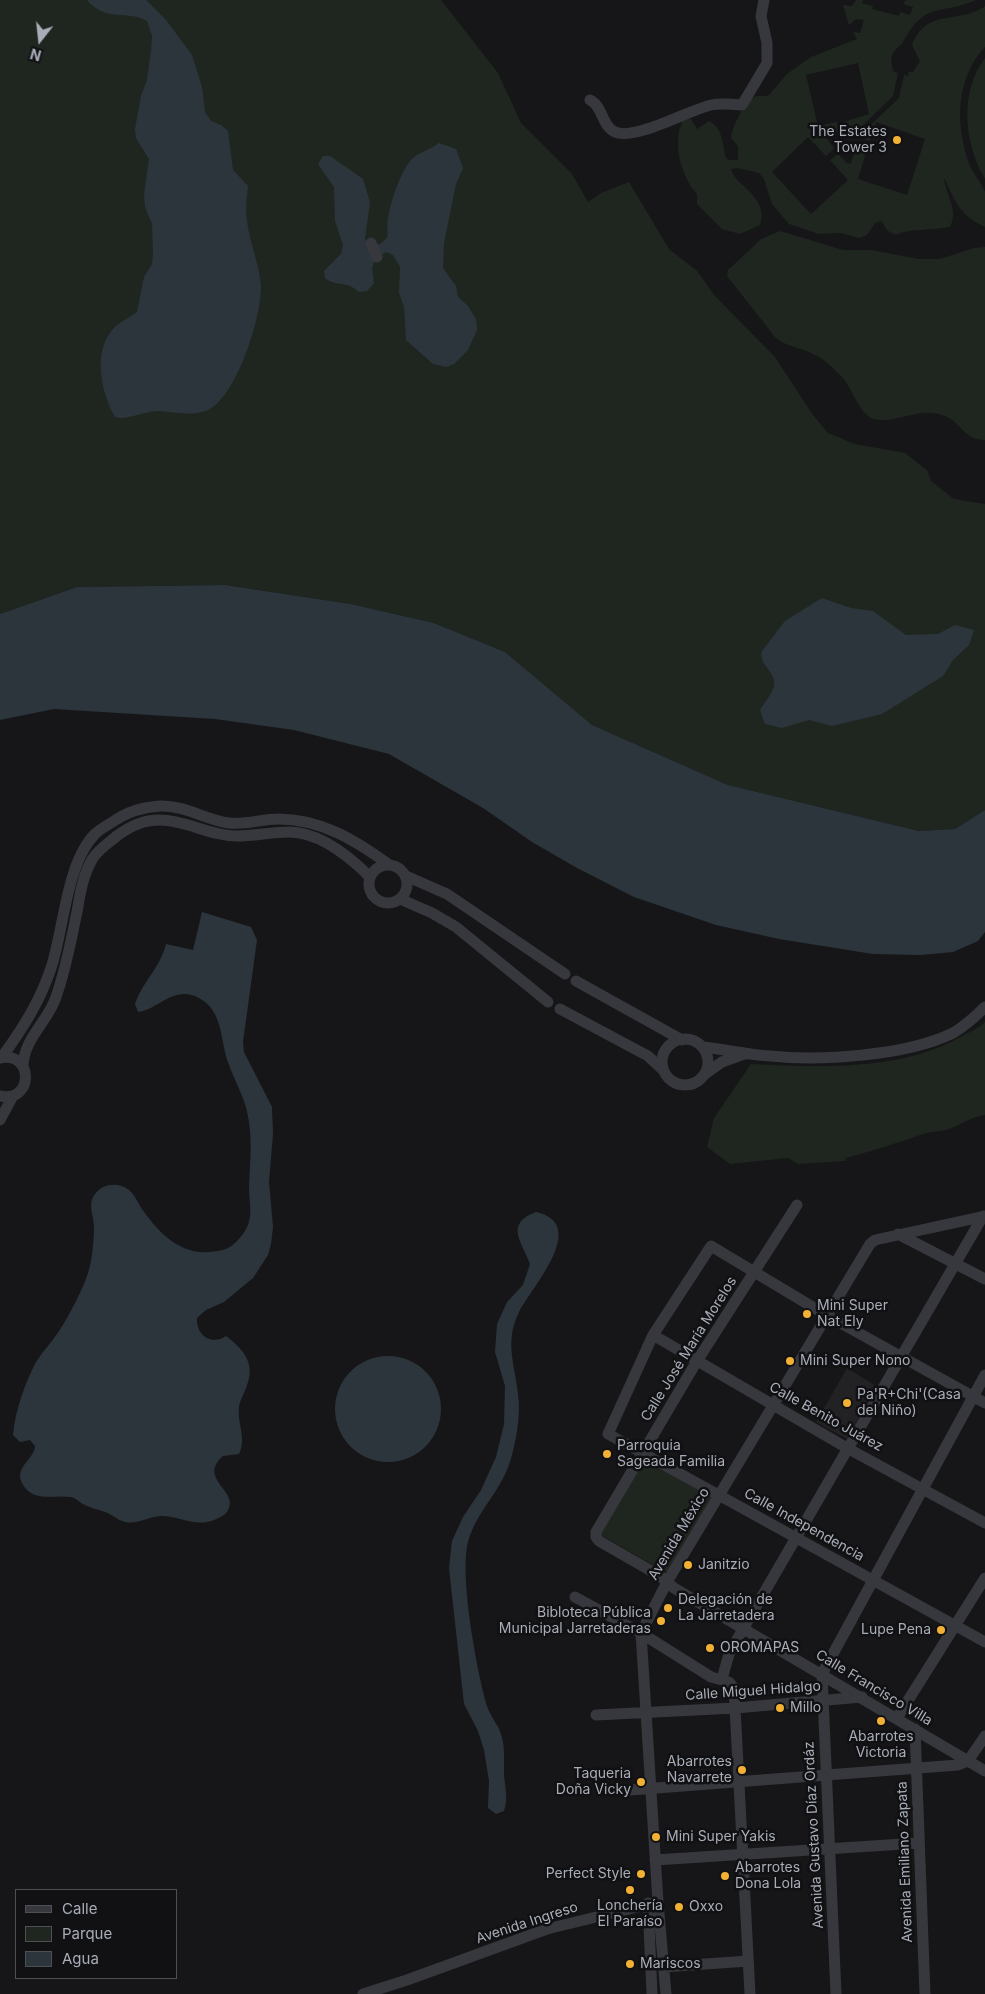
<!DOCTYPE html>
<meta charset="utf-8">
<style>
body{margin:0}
#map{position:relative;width:985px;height:1994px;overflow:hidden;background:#161618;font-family:Inter,sans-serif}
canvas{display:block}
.legend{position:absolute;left:15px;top:1889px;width:162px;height:90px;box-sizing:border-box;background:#111113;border:1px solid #4d4f55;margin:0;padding:6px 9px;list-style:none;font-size:15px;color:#a8adb8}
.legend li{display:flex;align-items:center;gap:10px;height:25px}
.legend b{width:25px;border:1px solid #4d4f55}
.north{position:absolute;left:15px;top:15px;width:50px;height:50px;-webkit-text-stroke:4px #111113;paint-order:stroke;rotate:196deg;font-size:14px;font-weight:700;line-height:20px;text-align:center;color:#a8adb8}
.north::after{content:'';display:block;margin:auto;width:18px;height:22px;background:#a8adb8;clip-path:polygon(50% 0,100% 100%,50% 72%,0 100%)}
</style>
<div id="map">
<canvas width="985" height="1994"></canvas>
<ul class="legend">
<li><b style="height:6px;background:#37383d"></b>Calle</li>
<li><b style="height:14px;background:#1e261f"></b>Parque</li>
<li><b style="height:14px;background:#2c353c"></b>Agua</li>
</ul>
<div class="north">N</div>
</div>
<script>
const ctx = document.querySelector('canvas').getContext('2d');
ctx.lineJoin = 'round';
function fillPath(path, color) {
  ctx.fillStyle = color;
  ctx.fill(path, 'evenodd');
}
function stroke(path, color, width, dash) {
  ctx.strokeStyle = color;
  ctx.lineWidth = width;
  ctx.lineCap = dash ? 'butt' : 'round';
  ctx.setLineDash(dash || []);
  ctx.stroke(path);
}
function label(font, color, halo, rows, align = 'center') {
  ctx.font = font + ' Inter,sans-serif';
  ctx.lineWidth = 5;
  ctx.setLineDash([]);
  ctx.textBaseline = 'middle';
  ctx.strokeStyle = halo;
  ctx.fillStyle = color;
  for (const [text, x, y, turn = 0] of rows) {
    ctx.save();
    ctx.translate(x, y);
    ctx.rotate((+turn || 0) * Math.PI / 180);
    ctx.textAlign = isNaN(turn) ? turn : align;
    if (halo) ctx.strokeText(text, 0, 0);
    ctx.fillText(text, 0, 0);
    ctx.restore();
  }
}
const built = new Path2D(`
 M847 1368 876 1386 847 1439 816 1422Z`);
const green = new Path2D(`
 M0 0H441L498 73 521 123 572 174 588 202 601 193 629 182 669 249 697 271 715 296 775 357 813 415 828 433 855 444 905 453 927 470 931 481 954 499 985 504V810L955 829 919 831 728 785 592 725 505 652 434 623 351 604 225 585 77 587 0 614Z
 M856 0H863L862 3 873 6 872 9 899 16 900 12 910 15 913 7 903 4 906 0H976C939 16 926 0 903 42 901 46 898 46 895 50 889 57 892 64 893 71L898 73 893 96 854 134 849 129H845L844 122 869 114 858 63 806 75 818 126 837 122 840 131 828 132 826 138 834 148 826 156 808 137 772 172 811 214 848 180 830 160 838 154 848 164 851 163 856 149 866 152 858 179 907 195 925 139 876 122 870 141 858 137 899 98 904 75 909 76 908 72H913L920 61 912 45C927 7 958 25 985 6V47C955 79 955 126 970 166 974 175 982 183 985 192 985 202 985 217 985 227 959 215 956 202 944 178 946 196 959 210 950 227 934 230 906 229 896 235L888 231 881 221 875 223 867 235 859 238 841 233 819 234 789 224 772 204 764 179 759 173 737 168 731 169C734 185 770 197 760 225L740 234 722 229 697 204V194C681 177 670 138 685 118L691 119 697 129 709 121C723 128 722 143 726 158L728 160H738V146L731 138C732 128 744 101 754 97 758 95 764 97 769 95L787 74 811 57 857 39 853 32 860 33 864 20 856 19 849 25 843 5 852 6Z
 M985 58V179C964 144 959 92 985 58Z
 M780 231 843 250H871L919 259H940L974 248 985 247V440C964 440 962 423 945 416 920 405 893 425 874 419 857 413 853 387 840 375 832 367 823 358 813 354 800 347 786 347 775 337L727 276 728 270 761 239Z
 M985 1022V1115C971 1117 962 1124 949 1129 941 1132 931 1131 923 1134 898 1143 872 1151 846 1158L845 1161 798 1164 788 1158 730 1164 707 1147 714 1118 751 1064C820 1067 900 1072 962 1036 970 1032 979 1028 985 1022Z
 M643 1459 713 1498 667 1573 599 1534Z`);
const water = new Path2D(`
 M87 0H146L166 20 192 55 202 87 205 112 211 121 221 125 228 131 233 170 248 186C247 197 245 209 247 220 249 243 260 264 261 287 261 318 237 396 208 410 194 417 174 412 159 411 144 411 126 421 115 417 101 392 92 351 114 328 120 321 130 318 137 312L144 277 152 264 153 252 152 224 145 207 144 195 149 159 136 138 135 129 141 96 147 80 151 51 152 36 147 21C125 9 107 23 87 0Z
 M439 143 456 149 463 168 456 184 444 243 443 268 456 286 458 297 468 306 476 319 477 330 468 350 454 364 446 367 433 364 406 340 404 307 399 293 400 267 393 255 386 252 375 259 372 268 374 283 367 291 359 292C346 280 336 287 325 278L324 271 341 254 343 245 335 221 334 187 318 164 323 156H330L363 179 370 202 365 239 366 242 380 244 387 238C389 232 386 226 388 219 390 203 401 170 412 159 419 152 430 150 439 143Z
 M225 585 351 604 434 623 505 652 592 725 728 785 919 831 955 829 985 810V932L978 941 953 952 920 955 873 954 779 939 716 925 634 897 577 868 532 842 483 808 389 754 294 730 215 719 54 709 0 720V614L77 587Z
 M822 598 851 608 873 611 906 635 938 634 955 625 974 630 969 645 953 660 943 676 882 714 832 726 809 720 782 728 765 724 760 710C764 703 772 694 774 686 777 671 758 666 762 651L785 621Z
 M202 912 251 927 257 940 243 1042 244 1052 272 1107 273 1134 269 1182 273 1227 271 1244 268 1255 253 1278 224 1302 206 1310 197 1318C196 1335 211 1346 226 1336 242 1348 256 1363 247 1385 245 1392 240 1400 239 1407 237 1424 247 1438 239 1454L223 1456C196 1480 242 1491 227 1512 223 1517 213 1521 207 1522 192 1525 177 1516 162 1516 150 1516 137 1525 125 1522 117 1520 112 1514 105 1512 97 1509 90 1508 83 1504 79 1502 75 1497 70 1497 55 1494 33 1504 22 1483 14 1467 34 1460 35 1446L30 1440 20 1442 13 1435C15 1411 25 1383 36 1362 43 1351 52 1342 59 1331 67 1320 84 1287 88 1273 92 1260 94 1241 94 1227 94 1215 87 1205 95 1194 103 1183 119 1182 129 1190 135 1195 138 1203 142 1209 158 1232 180 1255 209 1252 220 1251 229 1250 237 1241 242 1236 247 1229 249 1222 252 1210 249 1200 249 1188 250 1162 253 1137 247 1111 243 1095 235 1081 229 1065 219 1040 225 1009 195 996 172 987 157 1010 138 1012L135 1004C143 981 160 968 166 944L193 950Z
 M536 1212C590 1224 532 1287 519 1312 516 1318 513 1327 512 1334 509 1353 516 1375 518 1394 521 1415 516 1442 510 1462 501 1491 476 1512 468 1542 459 1575 477 1672 487 1706 490 1716 498 1724 501 1734 505 1747 504 1757 504 1771 504 1785 509 1797 504 1811L496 1814 488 1808 489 1781 484 1750 478 1731 464 1704 449 1568 452 1541 463 1517 481 1490 496 1457 504 1424 505 1386 495 1352 497 1324 507 1302 523 1285 530 1264C522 1242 504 1224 536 1212Z
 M335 1409a53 53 0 1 1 106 0a53 53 0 1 1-106 0Z`);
const minor = new Path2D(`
 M590 100C603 106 601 125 615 132 634 141 689 110 711 105 720 103 732 104 742 105L767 63V43L761 16 764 0
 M371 243 377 257
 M369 884a19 19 0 1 1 38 0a19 19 0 1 1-38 0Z
 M406 876 447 894 565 974
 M400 899 432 913 456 927 548 1002
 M576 981 682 1040
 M560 1009 648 1056 663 1070
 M662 1062a23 23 0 1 1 46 0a23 23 0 1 1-46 0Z
 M702 1047C725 1049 747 1055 770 1056 821 1061 906 1056 953 1033 965 1026 975 1017 985 1007
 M2 1057C23 1028 41 1000 52 965 64 926 67 862 95 834 100 829 108 825 114 821 127 812 144 807 160 806 184 805 206 820 229 823 246 825 262 819 278 819 321 819 355 840 388 864
 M0 1058C34 1051 34 1103 0 1096
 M23 1067C23 1039 48 1022 56 997 66 969 71 940 77 912 80 894 83 874 93 858 99 849 110 842 118 835 131 826 143 820 160 820 186 820 210 836 237 836 254 836 272 832 289 832 320 832 350 857 370 877
 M705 1074 722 1062 744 1054
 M0 1120 13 1096
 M797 1205 697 1361 596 1532V1537L599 1541 660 1576 674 1588 985 1771
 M898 1234 985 1279
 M653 1335 847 1448 985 1523
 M985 1403 826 1315 711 1246 653 1335 608 1434 985 1642
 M575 1597 641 1633 711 1677 729 1682 734 1688 750 1994
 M722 1679 729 1654 743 1629 983 1216
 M596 1715 735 1708 862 1697
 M897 1718 985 1578
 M915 1729 925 1994
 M630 1790 958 1765 968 1761 985 1736
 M655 1860 919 1843
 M648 1903 652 1994
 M663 1967 748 1961
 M363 1994 407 1980 547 1929 658 1902
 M666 1994 658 1902 641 1633 667 1582 870 1244 875 1240 985 1216
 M836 1994 822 1674 985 1375`);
const markers = [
 [897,140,5,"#f2b134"],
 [807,1314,5,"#f2b134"],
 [790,1361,5,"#f2b134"],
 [847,1403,5,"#f2b134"],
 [607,1454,5,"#f2b134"],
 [688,1565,5,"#f2b134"],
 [668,1608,5,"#f2b134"],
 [661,1621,5,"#f2b134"],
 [941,1630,5,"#f2b134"],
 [710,1648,5,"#f2b134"],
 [780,1708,5,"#f2b134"],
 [881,1721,5,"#f2b134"],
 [742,1770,5,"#f2b134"],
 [641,1782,5,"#f2b134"],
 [656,1837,5,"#f2b134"],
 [641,1874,5,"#f2b134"],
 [725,1876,5,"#f2b134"],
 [630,1890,5,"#f2b134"],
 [679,1907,5,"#f2b134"],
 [630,1964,5,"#f2b134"]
];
const poiNames = [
 ["The Estates",887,132,"right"],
 ["Tower 3",887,148,"right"],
 ["Mini Super",817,1306],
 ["Nat Ely",817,1322],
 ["Mini Super Nono",800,1361],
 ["Pa'R+Chi'(Casa",857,1395],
 ["del Niño)",857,1411],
 ["Parroquia",617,1446],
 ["Sageada Familia",617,1462],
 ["Janitzio",698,1565],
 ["Delegación de",678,1600],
 ["La Jarretadera",678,1616],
 ["Bibloteca Pública",651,1613,"right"],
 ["Municipal Jarretaderas",651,1629,"right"],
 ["Lupe Pena",931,1630,"right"],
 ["OROMAPAS",720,1648],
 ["Millo",790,1708],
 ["Abarrotes",881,1737,"center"],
 ["Victoria",881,1753,"center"],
 ["Abarrotes",732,1762,"right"],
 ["Navarrete",732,1778,"right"],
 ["Taqueria",631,1774,"right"],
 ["Doña Vicky",631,1790,"right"],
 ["Mini Super Yakis",666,1837],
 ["Abarrotes",735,1868],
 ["Dona Lola",735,1884],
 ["Perfect Style",631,1874,"right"],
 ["Lonchería",630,1906,"center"],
 ["El Paraíso",630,1922,"center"],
 ["Oxxo",689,1907],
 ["Mariscos",640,1964]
];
const streetNames = [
 ["Calle José María Morelos",689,1349,-58],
 ["Calle Benito Juárez",826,1417,29],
 ["Calle Independencia",804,1525,29],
 ["Avenida México",679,1534,-59],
 ["Calle Francisco Villa",874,1688,31],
 ["Calle Miguel Hidalgo",753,1691,-4],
 ["Avenida Gustavo Díaz Ordáz",814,1835,-93],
 ["Avenida Emiliano Zapata",905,1862,-92],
 ["Avenida Ingreso",527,1923,-18]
];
fillPath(built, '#222225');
fillPath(green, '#1e261f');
fillPath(water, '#2c353c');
stroke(minor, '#37383d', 11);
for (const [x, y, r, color] of markers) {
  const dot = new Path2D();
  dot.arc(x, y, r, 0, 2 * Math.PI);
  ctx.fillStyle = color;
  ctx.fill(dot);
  stroke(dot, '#111113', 2);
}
label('14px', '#a8adb8', '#111113', poiNames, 'left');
label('14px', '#a8adb8', '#111113', streetNames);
</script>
